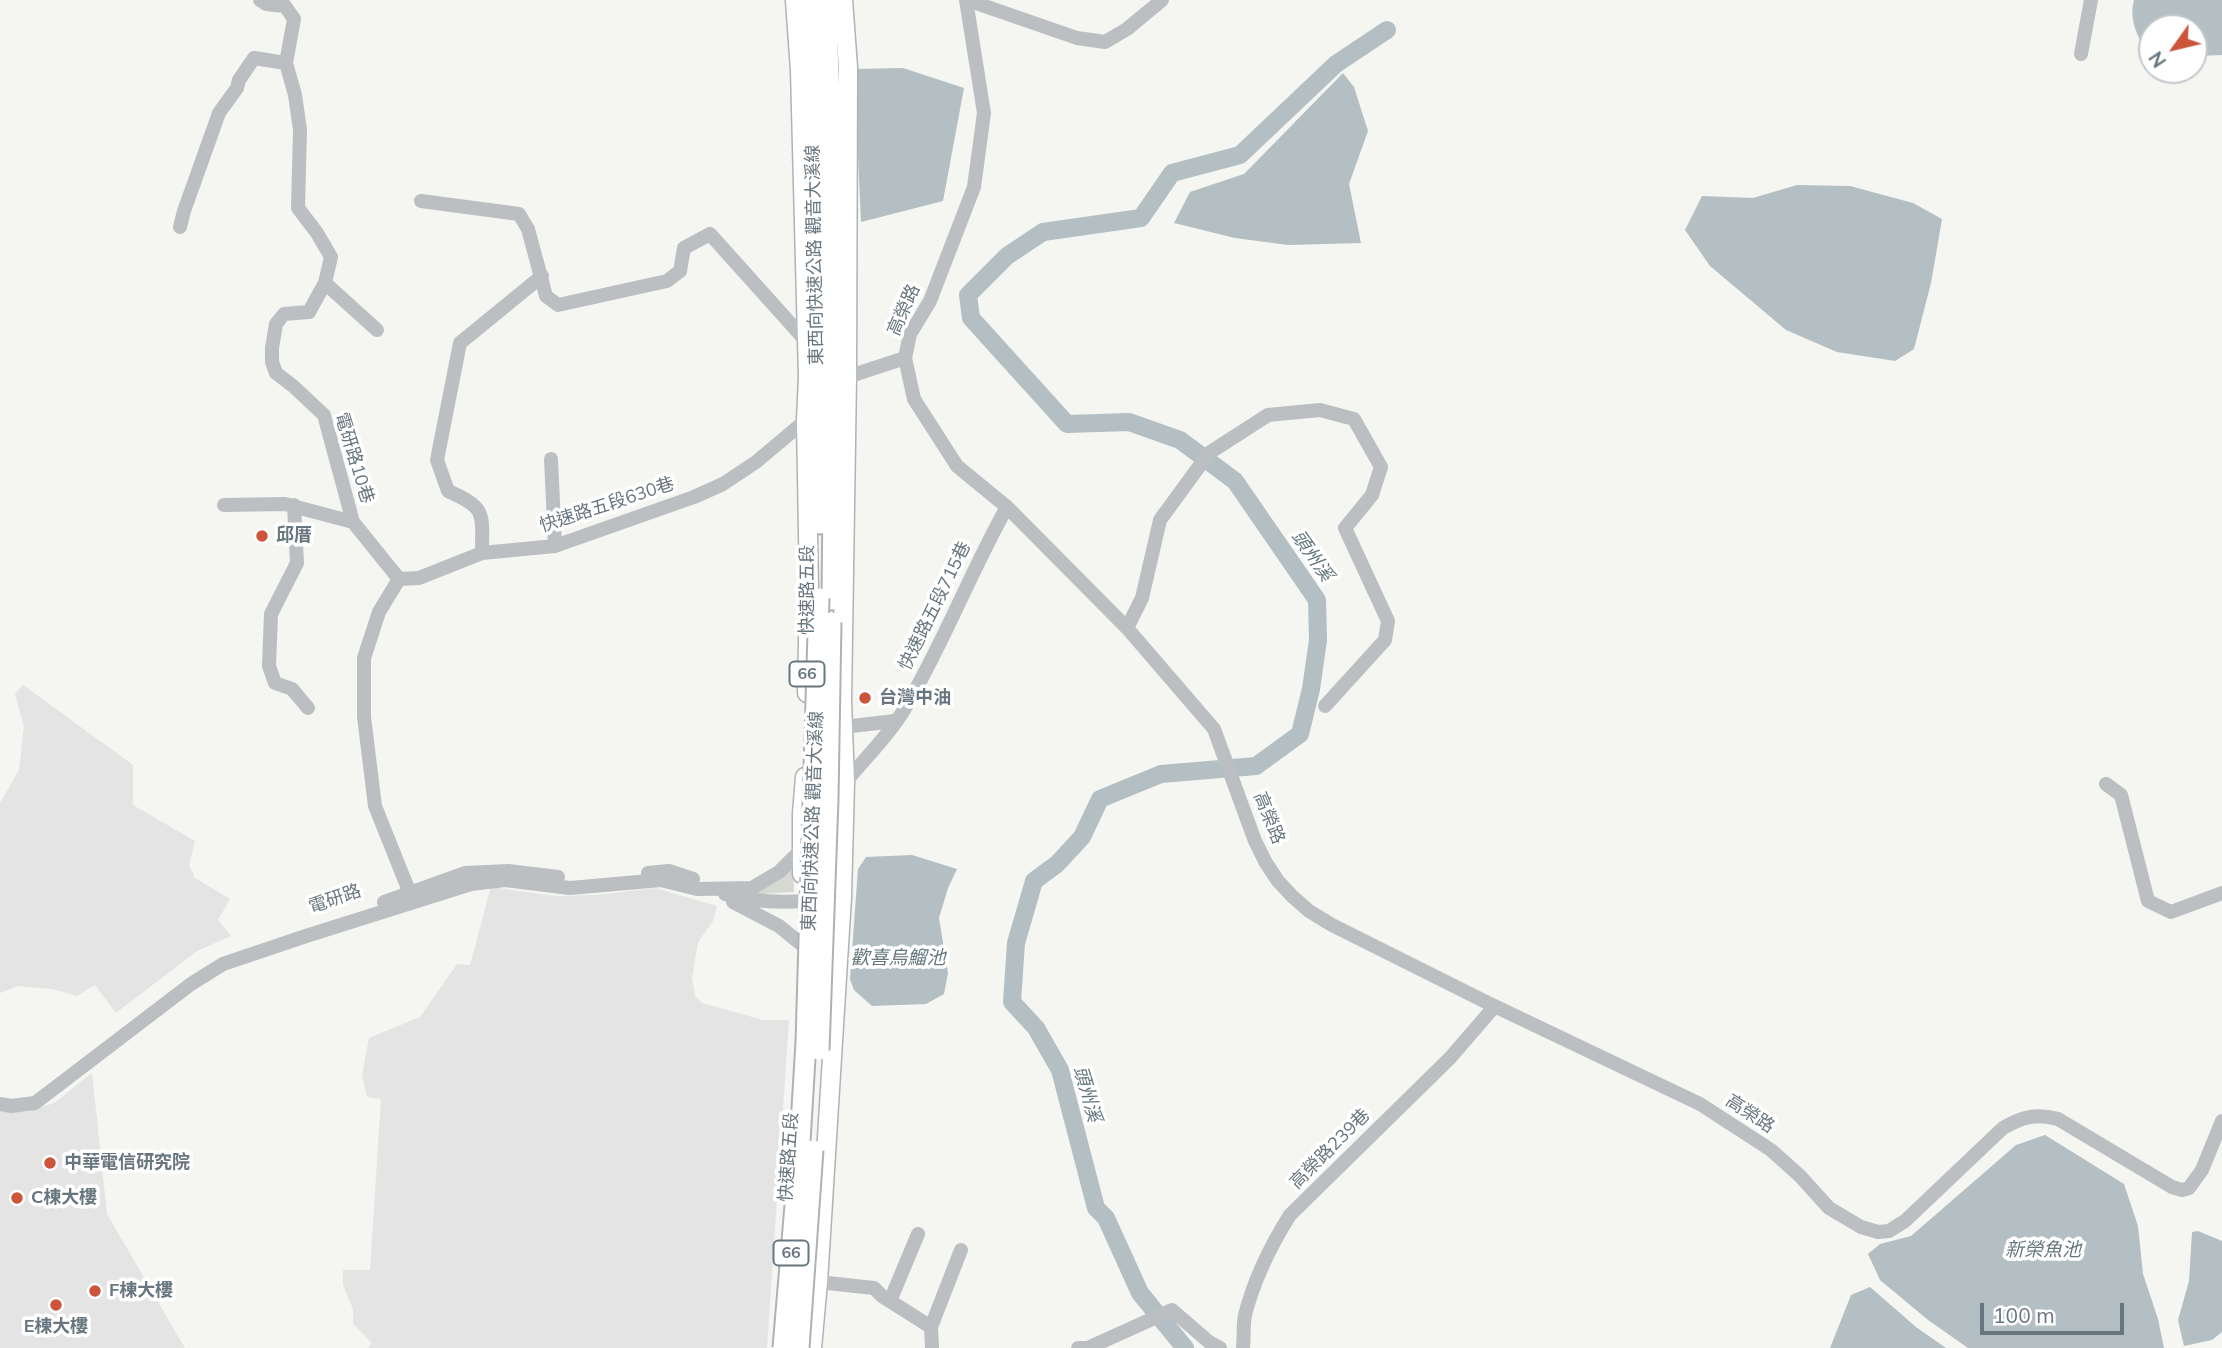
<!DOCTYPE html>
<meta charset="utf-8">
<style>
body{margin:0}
#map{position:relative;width:2222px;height:1348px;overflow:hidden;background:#f5f5f2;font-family:Mulish,sans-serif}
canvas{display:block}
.north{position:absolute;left:2138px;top:14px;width:70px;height:70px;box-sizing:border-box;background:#fff;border:2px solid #c3c8cc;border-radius:50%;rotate:236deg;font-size:19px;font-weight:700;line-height:28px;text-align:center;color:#68767f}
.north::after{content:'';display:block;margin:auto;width:24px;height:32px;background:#cc543b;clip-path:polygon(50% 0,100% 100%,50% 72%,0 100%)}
.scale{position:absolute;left:1980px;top:1303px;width:144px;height:32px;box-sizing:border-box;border:4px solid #68767f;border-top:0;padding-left:9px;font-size:21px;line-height:24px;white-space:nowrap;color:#68767f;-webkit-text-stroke:5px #fff;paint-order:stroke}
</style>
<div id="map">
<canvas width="2222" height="1348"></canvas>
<div class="north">N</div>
<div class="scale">100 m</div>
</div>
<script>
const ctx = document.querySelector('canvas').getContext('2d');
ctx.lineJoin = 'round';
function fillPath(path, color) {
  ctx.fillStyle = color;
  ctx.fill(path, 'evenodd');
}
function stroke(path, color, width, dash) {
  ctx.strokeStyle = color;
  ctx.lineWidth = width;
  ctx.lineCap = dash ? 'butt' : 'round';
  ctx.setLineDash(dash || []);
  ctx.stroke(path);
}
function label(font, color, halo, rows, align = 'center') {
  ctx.font = font + ' Mulish,"Noto Sans TC",sans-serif';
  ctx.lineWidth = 7;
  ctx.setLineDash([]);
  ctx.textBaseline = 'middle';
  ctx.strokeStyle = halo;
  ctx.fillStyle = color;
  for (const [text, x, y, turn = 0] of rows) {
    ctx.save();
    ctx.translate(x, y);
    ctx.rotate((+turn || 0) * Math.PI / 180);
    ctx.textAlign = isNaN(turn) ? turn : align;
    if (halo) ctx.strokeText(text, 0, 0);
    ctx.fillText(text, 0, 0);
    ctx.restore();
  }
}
const built = new Path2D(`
 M23 685 133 765V805L195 841 189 865 195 878 230 899 218 920 231 936 197 951 116 1013 95 985 77 996 52 989 18 986 0 993V803L19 770 24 727 15 694Z
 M491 887 555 896 597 895 655 888 717 906 713 921 698 942 692 978 695 996 702 1003 763 1020H789L767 1348H368L372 1343 353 1324V1309L343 1285V1270H370L381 1099 367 1097 362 1076 369 1038 420 1017 457 964 470 965Z
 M92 1073 107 1214 185 1348H0V1108L27 1112 54 1103Z`);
const green = new Path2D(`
 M793 868 794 892 746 895 779 880Z`);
const water = new Path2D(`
 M2134 0H2222V55L2194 56V28H2152V59C2140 42 2128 22 2134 0Z
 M903 68 964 88 943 201 861 222 854 69Z
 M1343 73 1354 87 1368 131 1349 184 1361 243 1288 245 1235 238 1174 223 1190 192 1244 174Z
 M1797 185 1850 186 1913 203 1942 219 1931 283 1914 349 1895 361 1837 352 1786 330 1710 266 1685 230 1702 196 1753 198Z
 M912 855 957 869 948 888 939 918 948 973 944 994 926 1004 872 1006 854 990 850 979 858 869 866 857Z
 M2045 1135 2124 1184 2138 1226 2143 1274 2158 1319 2164 1348H1968L1928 1320 1880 1280 1868 1254 1880 1244 1911 1236 2016 1145Z
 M2198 1231 2222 1241V1332L2212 1340 2184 1346 2178 1320 2189 1281 2192 1232Z
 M1870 1287 1916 1327 1946 1348H1830L1851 1295Z`);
const river = new Path2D(`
 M1185 1348 1140 1293 1106 1218 1096 1208 1060 1070 1036 1028 1012 1002 1016 943 1034 881 1057 864 1082 837 1100 799 1161 774 1256 766 1300 734 1311 689 1318 640 1317 600 1235 481 1180 440 1129 422 1067 424 971 318 968 295 1007 256 1043 232 1141 218 1172 173 1240 155 1336 64 1387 30`);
const minor = new Path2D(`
 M260 0 266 4 285 6 294 19 286 63 295 95 300 130 298 208 317 233 331 257 325 283 309 312 284 314 276 324 272 348V362L276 373 293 386 324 415 353 522 399 579
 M966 0 984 113 974 187 930 301 910 334 905 358 914 399 957 466 1007 507 1127 628 1214 729 1255 841 1266 863 1278 881 1292 896 1309 911 1332 925 1486 1002 1700 1104 1771 1150 1800 1176 1829 1208 1861 1227 1878 1232 1889 1231 1905 1221 2003 1128C2022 1117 2036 1113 2058 1119L2172 1187 2182 1190 2189 1188 2202 1170 2222 1121
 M967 0 1077 38 1105 42 1127 29 1162 0
 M2081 54 2091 0
 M421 201 519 214 528 229 546 296 558 305 667 281 680 271 684 248 710 234 807 342
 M180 227 184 211 219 113 237 88 239 80 254 58 286 63
 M325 283 377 330
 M847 377 905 358
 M551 459 555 546
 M224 505 285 504 353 522
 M294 505 297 563 271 614 269 666 275 683 292 689 308 708
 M482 553C482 513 487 508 448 491L437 460 460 343 542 276
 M399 579 419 578 482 553 555 546 694 497 723 484 756 462 806 420
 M399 579 379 612 364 658V717L375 806 413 901
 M1127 628 1142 598 1160 520 1209 453 1268 415 1320 410 1354 419 1381 467 1372 495 1345 528 1388 621 1385 640 1325 706
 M834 728 895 721
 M845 783C866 757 892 732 908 703 945 640 971 571 1007 507
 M2106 784 2121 795 2148 901 2171 912 2222 893
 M648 873 669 871 693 879
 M725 894C755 903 788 903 819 900
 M384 902 465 873 508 871 558 877
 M733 902 779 926 801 944
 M0 1104 11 1106 35 1103 191 984 223 964 306 936 471 884 505 880 570 888 661 880 697 889 752 888 779 872 802 849
 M818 1282 874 1288 882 1296 931 1327 932 1348
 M890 1301 918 1234
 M931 1327 961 1250
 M1078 1348H1088L1172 1310 1209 1342 1220 1348
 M1243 1348C1244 1337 1243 1325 1245 1315 1254 1280 1271 1245 1290 1215L1450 1058 1495 1006`);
const major = new Path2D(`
 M795 0 800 70 808 377 806 420 809 590 807 693
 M802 874V813L805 777
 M812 1348 818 1282 842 897 845 783 842 701 847 377 848 67 843 0`);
const highway = new Path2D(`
 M810 0 813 70 820 524
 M826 0 833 172 835 271 832 600`);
const highwayBridge = new Path2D(`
 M819 1050 828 799 831 622
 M783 1348 799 1158 806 1042 819 598
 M799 1348 813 1150`);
const markers = [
 [262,536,7,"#cc543b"],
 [865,698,7,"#cc543b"],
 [50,1163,7,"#cc543b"],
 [17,1198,7,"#cc543b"],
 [95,1291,7,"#cc543b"],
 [56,1305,7,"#cc543b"]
];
const shields = [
 [807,674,35],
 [791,1253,35]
];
const shieldNames = [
 ["66",807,674],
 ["66",791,1253]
];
const streetNames = [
 ["東西向快速公路 觀音大溪線",815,255,-91],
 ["高榮路",904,310,-66],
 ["電研路10巷",354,458,73],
 ["快速路五段630巷",607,505,-18],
 ["快速路五段",808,590,-90],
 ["快速路五段715巷",935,606,-64],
 ["高榮路",1269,818,68],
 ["東西向快速公路 觀音大溪線",813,821,-88],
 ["電研路",335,899,-19],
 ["高榮路",1750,1114,33],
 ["高榮路239巷",1330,1149,-45],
 ["快速路五段",789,1157,-86]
];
const poiNames = [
 ["邱厝",276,536],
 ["台灣中油",879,698],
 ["中華電信研究院",64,1163],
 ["C棟大樓",31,1198],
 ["F棟大樓",109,1291],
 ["E棟大樓",56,1327,"center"]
];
const waterNames = [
 ["頭州溪",1312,556,55],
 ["歡喜烏鰡池",898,958],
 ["頭州溪",1087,1094,74],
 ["新榮魚池",2043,1250]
];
fillPath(built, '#e3e4e3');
fillPath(green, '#d5d9d2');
fillPath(water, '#b3bfc2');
stroke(river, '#b3bfc2', 18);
stroke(major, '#afb3b6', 21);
stroke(highway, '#afb2b5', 23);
stroke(minor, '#bbbfc2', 14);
stroke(major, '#fff', 18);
stroke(highway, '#fff', 19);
stroke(highwayBridge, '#afb2b5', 23, []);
stroke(highwayBridge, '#fff', 19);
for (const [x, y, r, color] of markers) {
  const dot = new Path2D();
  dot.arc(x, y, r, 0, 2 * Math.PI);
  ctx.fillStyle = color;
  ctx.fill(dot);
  stroke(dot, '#fff', 2.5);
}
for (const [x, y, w] of shields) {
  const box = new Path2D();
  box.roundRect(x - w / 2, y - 12.5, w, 25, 5);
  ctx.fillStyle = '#fff';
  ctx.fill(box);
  stroke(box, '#68767f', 2);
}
label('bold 16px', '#68767f', null, shieldNames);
label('18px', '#68767f', '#fff', streetNames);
label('bold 18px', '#68767f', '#fff', poiNames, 'left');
label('italic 19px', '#63777c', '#fff', waterNames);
</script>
